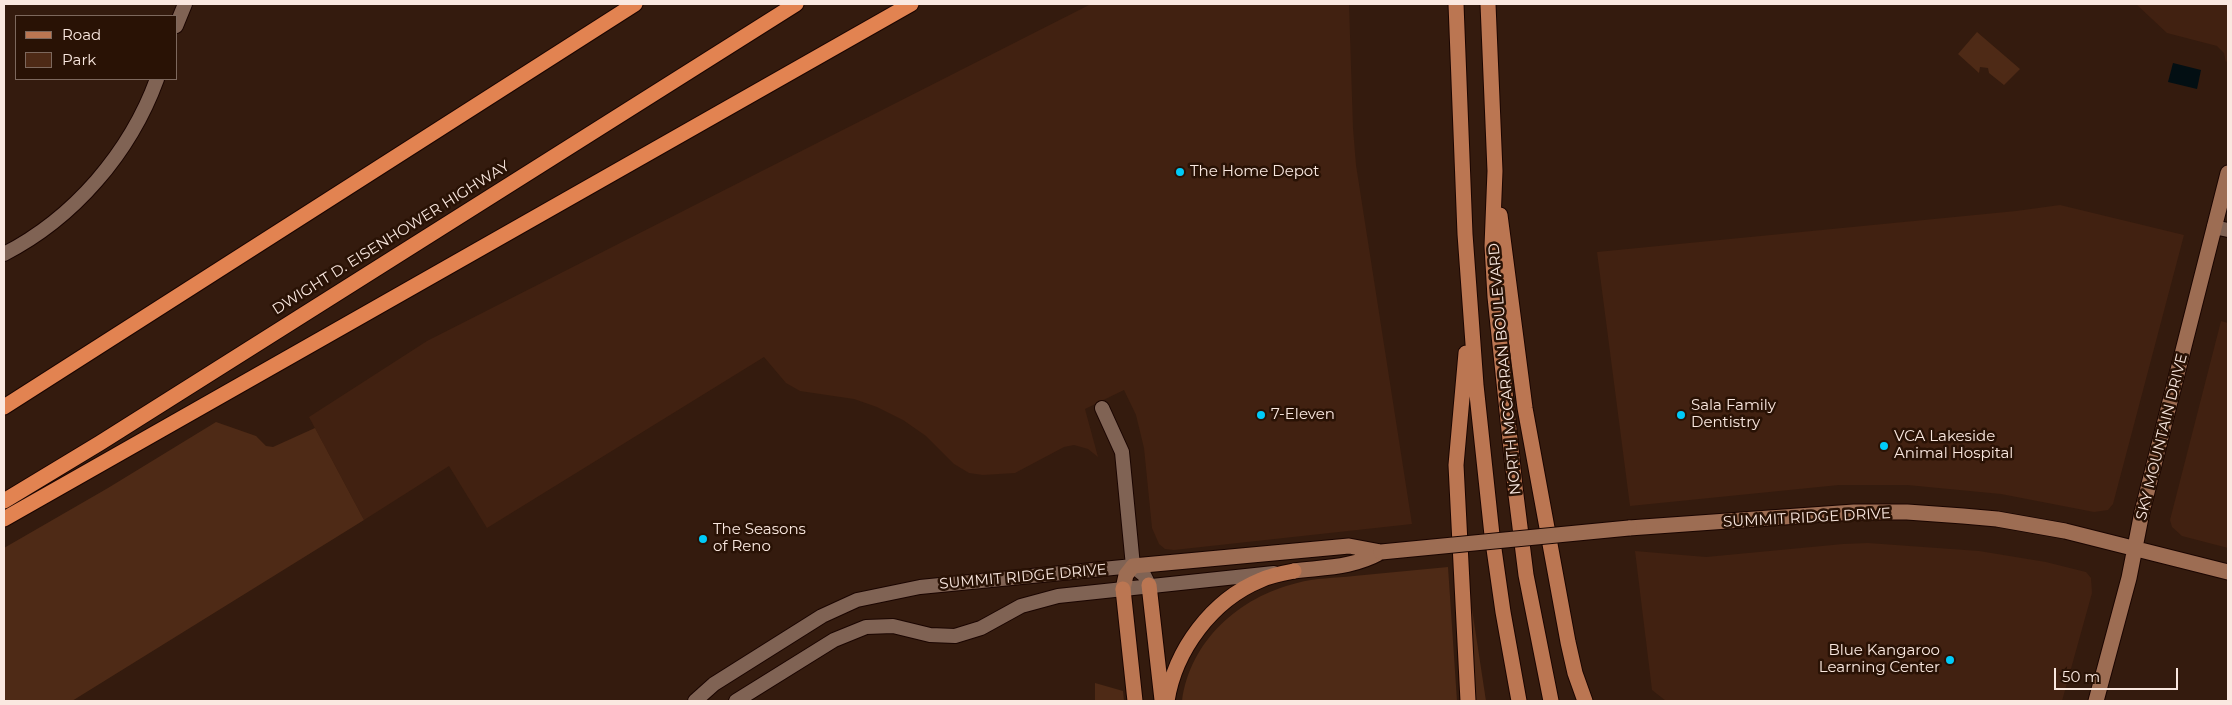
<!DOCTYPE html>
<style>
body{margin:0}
#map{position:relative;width:2232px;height:705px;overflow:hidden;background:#341b0e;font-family:Montserrat,sans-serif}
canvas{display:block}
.frame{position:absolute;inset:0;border:5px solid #fae8e0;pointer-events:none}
.legend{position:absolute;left:15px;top:15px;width:162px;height:65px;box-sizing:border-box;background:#291205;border:1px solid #7d685d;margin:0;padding:6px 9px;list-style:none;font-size:15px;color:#fae8e0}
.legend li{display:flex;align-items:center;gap:10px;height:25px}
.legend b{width:25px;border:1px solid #7d685d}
.scale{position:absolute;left:2054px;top:668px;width:124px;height:22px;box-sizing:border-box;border:2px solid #fae8e0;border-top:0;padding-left:6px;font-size:15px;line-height:18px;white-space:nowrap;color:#fae8e0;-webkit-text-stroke:4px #291205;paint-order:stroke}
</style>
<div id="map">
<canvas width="2232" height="705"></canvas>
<div class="frame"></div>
<ul class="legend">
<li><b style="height:6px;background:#bb7652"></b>Road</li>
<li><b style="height:14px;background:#4e2a16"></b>Park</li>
</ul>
<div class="scale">50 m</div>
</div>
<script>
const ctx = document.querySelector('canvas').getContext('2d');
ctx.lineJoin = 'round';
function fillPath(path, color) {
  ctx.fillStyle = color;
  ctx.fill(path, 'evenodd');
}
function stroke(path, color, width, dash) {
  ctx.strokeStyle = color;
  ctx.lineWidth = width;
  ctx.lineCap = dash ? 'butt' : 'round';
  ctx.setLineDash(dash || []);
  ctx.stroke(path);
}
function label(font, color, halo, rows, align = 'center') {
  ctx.font = font + ' Montserrat,sans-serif';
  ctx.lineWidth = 5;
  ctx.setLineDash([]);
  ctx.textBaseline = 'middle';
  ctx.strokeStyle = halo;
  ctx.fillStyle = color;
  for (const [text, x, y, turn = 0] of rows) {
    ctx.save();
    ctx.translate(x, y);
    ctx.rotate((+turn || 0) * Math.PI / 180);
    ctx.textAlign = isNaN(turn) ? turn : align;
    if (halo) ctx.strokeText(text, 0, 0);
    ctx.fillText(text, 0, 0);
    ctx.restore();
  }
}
const built = new Path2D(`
 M1091 4H1349L1353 128 1356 165 1412 524 1174 550 1165 549 1159 544 1152 528 1144 448 1136 415 1124 390 1085 409 1098 457 1088 449 1074 445 1064 447 1015 473 983 475 969 473 954 464 926 436 903 420 877 407 854 399 800 391 786 383 764 357 487 528 449 466 364 520 309 417 427 341Z
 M2136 4H2228V57L2226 63 2224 53 2217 46 2167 33Z
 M2060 205 2184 235 2113 504 2108 510 2094 512 2001 494 1907 485H1839L1630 506 1597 252 2016 211Z
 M2221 321 2228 323V548L2182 536 2172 527 2170 520Z
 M1868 543 1979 551 2046 562 2086 572 2091 578 2092 593 2062 701H1666L1652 690 1635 551 1706 557 1843 544Z`);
const green = new Path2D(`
 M1977 32 2020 69 2004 85 1989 73 1988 68 1980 67 1979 73 1958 54Z
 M216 422 256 436 266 446 273 447 315 428 364 520 72 701H4V548L108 488Z
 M1448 567 1457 701H1182C1190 641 1239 597 1297 583 1315 578 1335 578 1354 576 1385 573 1417 570 1448 567Z
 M1470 608 1472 609 1486 701H1476Z
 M1095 683 1123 691 1124 701H1095Z`);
const water = new Path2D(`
 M2173 63 2201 70 2197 89 2168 82Z`);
const street = new Path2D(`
 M176 26 185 4
 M2214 227 2228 230
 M4 254C74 218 130 153 157 79
 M1102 408 1122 452 1133 566 1144 575 1149 585
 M695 701 714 684 822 616 857 600 920 587 1133 566
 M736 701 834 640 866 627 893 626 930 635 955 636 981 628 1021 606 1058 596 1274 573`);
const secondary = new Path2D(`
 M1629 528 1854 512H1907L1963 516 1997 519 2065 531 2228 572
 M1294 571C1327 567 1352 568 1381 552
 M1123 589 1126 575 1133 566 1349 546 1381 552
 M2096 701 2129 578 2142 512 2228 173`);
const primary = new Path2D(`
 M1456 4 1465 234 1476 385 1492 535 1503 612 1519 701
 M1488 4 1495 171 1492 246 1495 297 1515 487 1526 575 1551 701
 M1500 215 1525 408 1568 642 1575 673 1585 701
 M1466 353 1456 465 1468 701
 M1149 585 1162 700
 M1123 589 1135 701
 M1167 701C1175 650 1212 600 1261 580 1271 575 1283 573 1294 571`);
const highway = new Path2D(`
 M4 407 635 4
 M4 501 100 443 796 4
 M4 519 911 4`);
const secondaryBridge = new Path2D(`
 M1381 552 1629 528`);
const markers = [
 [1180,172,5,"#00cbf9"],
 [1261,415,5,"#00cbf9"],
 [1681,415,5,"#00cbf9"],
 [1884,446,5,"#00cbf9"],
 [703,539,5,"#00cbf9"],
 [1950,660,5,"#00cbf9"]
];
const poiNames = [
 ["The Home Depot",1190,172],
 ["Sala Family",1691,406],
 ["Dentistry",1691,423],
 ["7-Eleven",1271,415],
 ["VCA Lakeside",1894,437],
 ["Animal Hospital",1894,454],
 ["The Seasons",713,530],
 ["of Reno",713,547],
 ["Blue Kangaroo",1940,651,"right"],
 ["Learning Center",1940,668,"right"]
];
const streetNames = [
 ["DWIGHT D. EISENHOWER HIGHWAY",391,238,-32],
 ["NORTH MCCARRAN BOULEVARD",1505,369,-95],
 ["SKY MOUNTAIN DRIVE",2162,437,-76],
 ["SUMMIT RIDGE DRIVE",1807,518,-3],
 ["SUMMIT RIDGE DRIVE",1023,577,-5]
];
fillPath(built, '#412111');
fillPath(green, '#4e2a16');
fillPath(water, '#030f13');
stroke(street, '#1a0500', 16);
stroke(secondary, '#1a0500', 17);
stroke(primary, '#1a0500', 17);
stroke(highway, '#1a0500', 17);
stroke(street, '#806354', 14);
stroke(secondary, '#9d6d53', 15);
stroke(primary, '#bb7652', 15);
stroke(highway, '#e28351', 15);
stroke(secondaryBridge, '#1a0500', 17, []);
stroke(secondaryBridge, '#9d6d53', 15);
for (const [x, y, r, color] of markers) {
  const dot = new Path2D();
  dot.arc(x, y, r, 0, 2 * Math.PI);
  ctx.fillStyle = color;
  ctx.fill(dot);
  stroke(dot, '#291205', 2);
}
label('15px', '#fae8e0', '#291205', poiNames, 'left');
label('15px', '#fae8e0', '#291205', streetNames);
</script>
